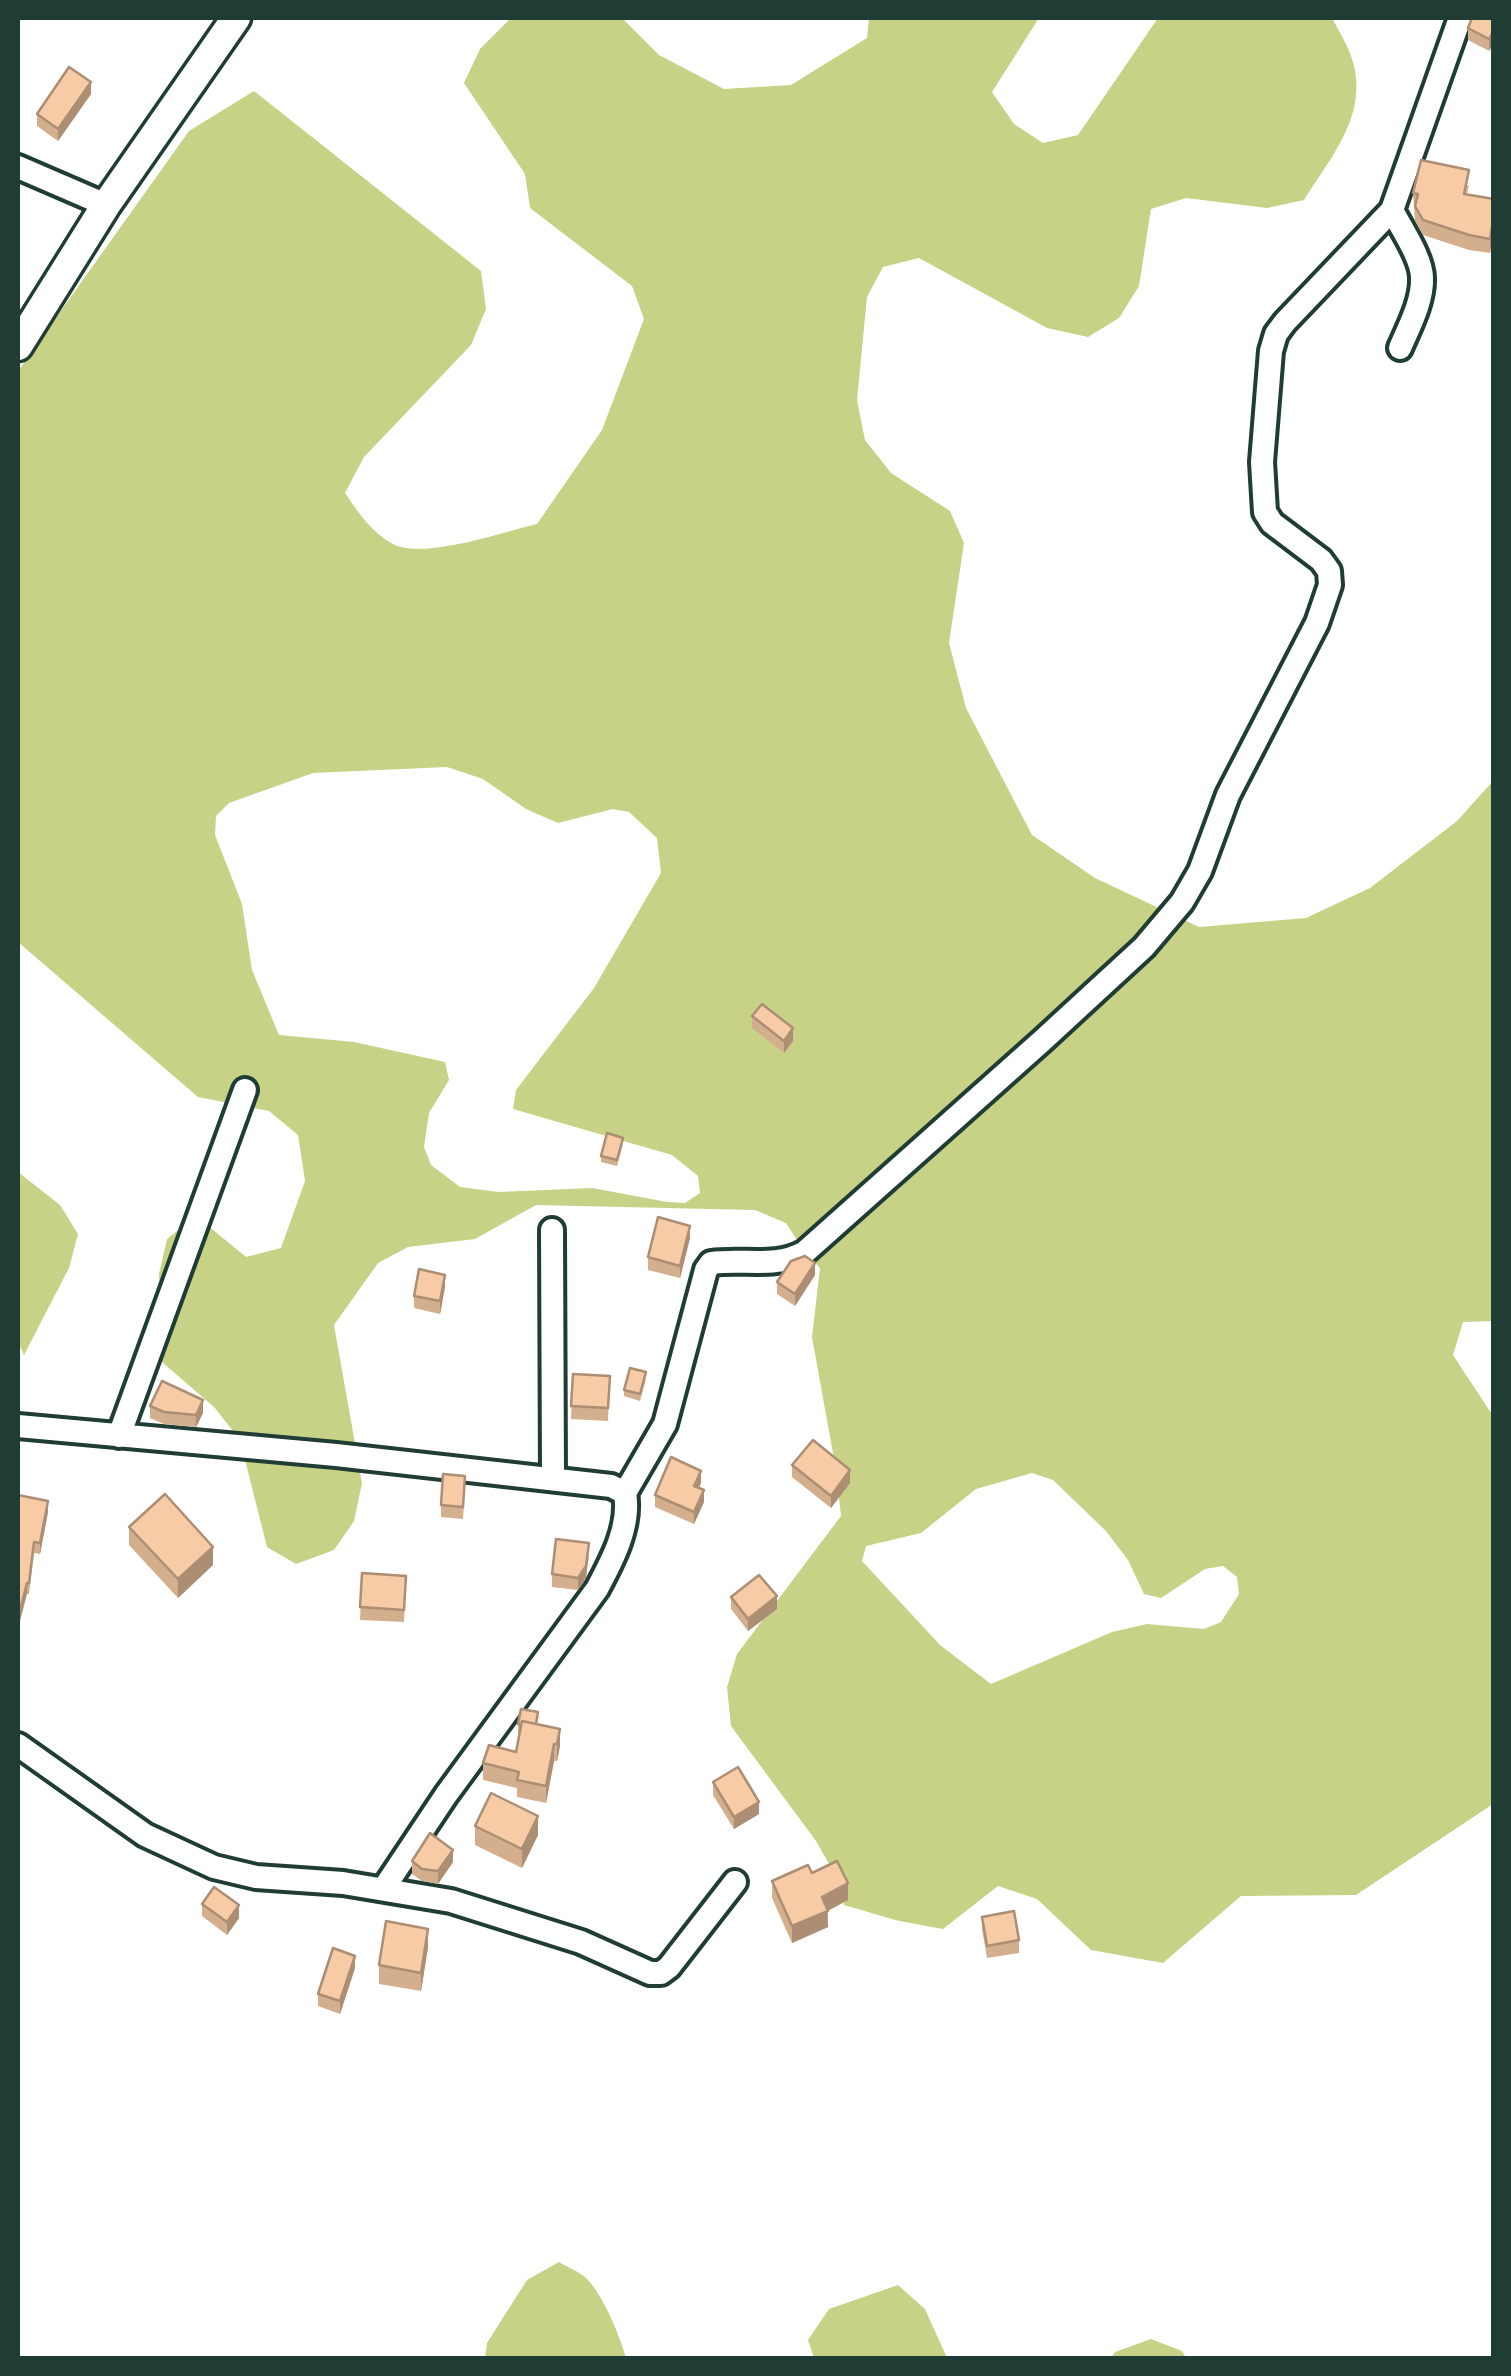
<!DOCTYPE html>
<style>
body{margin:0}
#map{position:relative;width:1511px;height:2376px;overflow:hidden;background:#fff;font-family:Mynerve,sans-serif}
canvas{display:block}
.frame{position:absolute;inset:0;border:20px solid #1f3d34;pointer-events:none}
</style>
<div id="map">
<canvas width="1511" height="2376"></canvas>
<div class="frame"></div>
</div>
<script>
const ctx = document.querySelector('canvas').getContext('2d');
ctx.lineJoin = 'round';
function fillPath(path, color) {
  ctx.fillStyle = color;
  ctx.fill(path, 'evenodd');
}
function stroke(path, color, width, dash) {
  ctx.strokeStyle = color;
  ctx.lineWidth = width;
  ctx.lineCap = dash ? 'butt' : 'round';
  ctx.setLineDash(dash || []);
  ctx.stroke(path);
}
const green = new Path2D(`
 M511 18H622L659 55 724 89 791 85 867 38 869 18H1039L992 92 1014 124 1043 143 1078 135 1158 18H1332C1338 29 1345 41 1350 53 1372 111 1333 154 1304 200L1267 208 1186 198 1151 209 1139 286 1119 318 1088 337 1047 328 919 258 883 267 867 297 857 400 865 440 891 473 950 511 964 543 949 643 966 708 1032 835 1095 878 1199 927 1306 918 1370 888 1457 821 1493 781V1321L1463 1322 1453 1355 1493 1416V1804L1356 1895 1241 1896 1163 1963 1091 1950 1037 1899 998 1886 943 1929 899 1921 844 1905 837 1878 816 1841 731 1726 727 1687 737 1654 841 1516 836 1470 812 1337 820 1268 805 1252 786 1223 755 1210 536 1205 475 1239 408 1247 378 1263 334 1325 362 1483 354 1521 334 1550 296 1564 267 1547 240 1440 215 1408 162 1362 159 1274 167 1239 196 1216 246 1257 281 1248 305 1181 298 1135 269 1111 198 1097 18 942V371L189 131 254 91 481 271 486 309 471 345 364 457 345 493C358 512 372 533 393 544 424 560 503 532 537 524L602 430 644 319 632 286 530 208 525 174 464 83 480 49ZM447 767 483 779 526 809 558 823 613 809 629 812 657 838 661 873 594 988 516 1090 513 1109 672 1155 698 1176 700 1193 685 1203 667 1202 592 1188 498 1192 460 1187 431 1165 424 1147 429 1113 449 1080 445 1062 354 1042 279 1035 252 970 242 904 215 835 216 816 229 803 313 773ZM1032 1473 1053 1480 1106 1531 1128 1560 1144 1594 1161 1598 1205 1569 1223 1566 1237 1577 1239 1594 1221 1622 1204 1629 1147 1624 1112 1632 991 1684 940 1645 862 1561 866 1546 921 1533 976 1489Z
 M18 1172 60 1205 78 1234 69 1268 24 1355 18 1342Z
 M559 2262C567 2267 580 2272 587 2279 603 2295 620 2336 626 2358H485L487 2343 527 2280Z
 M898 2285 925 2309 947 2358H814L808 2340 829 2309Z
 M1151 2339 1182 2351 1186 2358H1111L1115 2352Z`);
const minor = new Path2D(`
 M18 167 106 205
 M1392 210C1401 228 1422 258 1422 278 1423 301 1409 327 1400 348
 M552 1230 553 1479
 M18 1426 336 1455 611 1486 625 1493
 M119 1436 245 1090
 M18 1745 145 1835 214 1867 256 1877 343 1883 451 1901 581 1942 650 1973H661L669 1967 735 1882
 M384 1888 446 1795 597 1589C612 1561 631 1526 625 1493L665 1424 706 1270 711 1263C743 1258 775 1269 805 1252L1043 1040 1144 947 1182 902 1200 871 1228 795 1317 623 1330 585 1329 571 1321 560 1272 523 1265 512 1262 462 1271 351 1276 334 1285 322 1392 210 1460 18`);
const tertiary = new Path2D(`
 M18 346 106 205 236 18`);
const wall = new Path2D(`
 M1494 18 1489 51 1468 40V28Z
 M91 94 58 141 37 126V114Z
 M1469 185 1467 194 1494 199 1490 253 1469 250 1423 235 1415 221 1413 193Z
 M752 1016 793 1041 784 1053 752 1028Z
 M623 1144 617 1166 601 1162V1156Z
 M690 1238 680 1278 648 1270V1257Z
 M815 1275 795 1306 777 1294V1282Z
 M445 1287 440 1314 414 1308V1296Z
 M573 1374 610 1376 608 1421 571 1419Z
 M646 1379 640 1401 624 1396V1390Z
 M150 1406 203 1413 196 1427 164 1424 150 1418Z
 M792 1465 850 1483 831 1508 792 1477Z
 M701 1483 699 1488 704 1502 694 1524 655 1507V1495Z
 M465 1488 463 1519 441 1517V1505Z
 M18 1495 48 1512 40 1554 34 1553 29 1594H27Z
 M129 1527 213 1565 178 1598 129 1545Z
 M589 1556 586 1578 578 1590 552 1587V1574Z
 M362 1573 406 1576 404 1622 360 1620Z
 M731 1597 777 1609 748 1631 731 1609Z
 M518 1724 538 1725 560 1746 557 1761H554L546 1803 517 1797V1788L483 1780V1763L516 1752 519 1737H518Z
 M713 1782 759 1814 734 1829 713 1795Z
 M475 1826 538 1835 522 1868 475 1845Z
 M412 1861 453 1862 438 1884 422 1881 412 1874Z
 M812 1873 848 1900 828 1911V1927L792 1943 772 1898V1881Z
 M202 1904 239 1918 227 1935 202 1916Z
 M982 1917 1019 1940V1953L987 1958 982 1929Z
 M428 1947 421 1991 379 1984V1965Z
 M355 1968 340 2014 318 2006V1994Z`);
const shadedWall = new Path2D(`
 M1494 30V43L1489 51V39Z
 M91 82V94L58 141V129Z
 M1494 216V231L1490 253V239Z
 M793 1028V1041L784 1053V1041Z
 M690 1226V1238L680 1278V1266Z
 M815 1263V1275L795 1306V1294Z
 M445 1275V1287L440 1314V1301Z
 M203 1400V1413L196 1427V1415Z
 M850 1470V1483L831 1508V1496Z
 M701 1471V1483L694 1498V1486Z
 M704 1490V1502L694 1524V1512Z
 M48 1501V1512L40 1554V1543Z
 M589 1543 586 1578 578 1590V1578Z
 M213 1547V1565L178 1598V1579Z
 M27 1583V1594L18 1629V1618Z
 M777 1596V1609L748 1631V1619Z
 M560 1729V1746L557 1761V1744Z
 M554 1744V1761L546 1803V1786Z
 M759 1802V1814L734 1829V1817Z
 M538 1816V1835L522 1868V1849Z
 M453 1850V1862L438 1884V1871Z
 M848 1883V1900L827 1911 828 1927 792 1943V1926L822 1897Z
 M239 1905V1918L227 1935V1922Z
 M428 1929V1947L421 1991V1973Z
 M355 1956V1968L340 2014V2001Z`);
const building = new Path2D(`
 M1472 18H1494V30L1489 39 1468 28Z
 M69 67 91 82 58 129 37 114Z
 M1421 160 1469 170 1464 194 1494 199V216L1490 239 1469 235 1423 220 1415 206 1418 194 1413 193Z
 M762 1004 793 1028 784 1041 752 1016Z
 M607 1133 623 1138 617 1160 601 1156Z
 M658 1217 690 1226 680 1266 648 1257Z
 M805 1256 815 1263 795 1294 777 1282 791 1261Z
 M419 1269 445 1275 440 1301 414 1296Z
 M630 1368 646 1372 640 1394 624 1390Z
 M573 1374 610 1376 608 1408 571 1406Z
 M162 1381 203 1400 196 1415 164 1412 150 1406Z
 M813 1440 850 1470 831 1496 792 1465Z
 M671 1457 701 1471 694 1486 704 1490 694 1512 655 1495Z
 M443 1474 465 1476 463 1507 441 1505Z
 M165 1494 213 1547 178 1579 129 1527Z
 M18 1495 48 1501 40 1543 34 1542 29 1583H27L18 1618Z
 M556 1539 589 1543 586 1566 578 1578 552 1574Z
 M362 1573 406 1576 404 1610 360 1607Z
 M759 1575 777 1596 748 1619 731 1597Z
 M521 1709 538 1712 536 1724 522 1721 521 1725 518 1724Z
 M522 1721 560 1729 557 1744H554L546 1786 517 1780 519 1772 483 1763 489 1745 516 1752Z
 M738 1767 759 1802 734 1817 713 1782Z
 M491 1793 538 1816 522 1849 475 1826Z
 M430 1833 453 1850 438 1871 422 1869 412 1861Z
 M837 1861 848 1883 822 1897 828 1911 792 1926 772 1881 808 1865 812 1873Z
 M214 1887 239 1905 227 1922 202 1904Z
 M1014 1911 1019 1940 987 1946 982 1917Z
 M386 1921 428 1929 421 1973 379 1965Z
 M333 1948 355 1956 340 2001 318 1994Z`);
fillPath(green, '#c7d286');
stroke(minor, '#1f3d34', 30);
stroke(tertiary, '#1f3d34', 35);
stroke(minor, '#fff', 22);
stroke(tertiary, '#fff', 28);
fillPath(wall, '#d4af8e');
fillPath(shadedWall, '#ac8e74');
fillPath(building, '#f6cba5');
stroke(building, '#ac8e74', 2.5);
</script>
